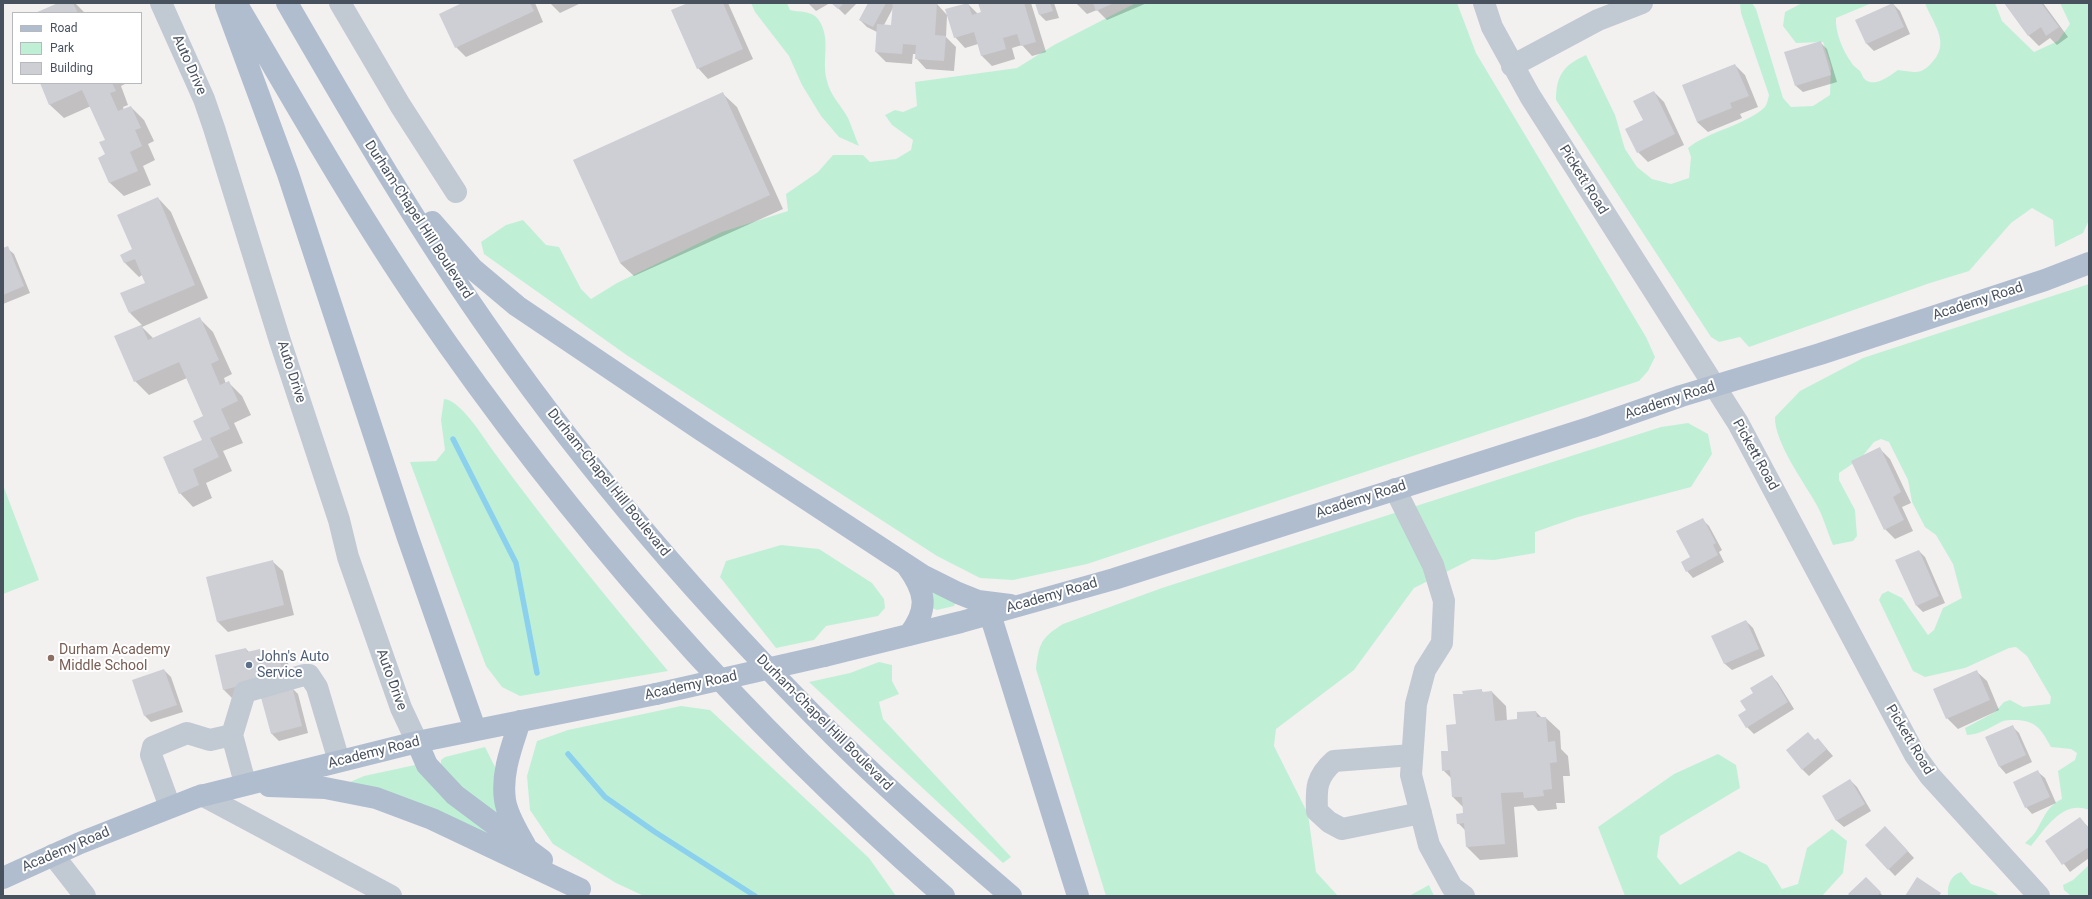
<!DOCTYPE html>
<style>
body{margin:0}
#map{position:relative;width:2092px;height:899px;overflow:hidden;background:#f3f0f0;font-family:Roboto,sans-serif}
canvas{display:block}
.frame{position:absolute;inset:0;border:4px solid #48525e;pointer-events:none}
.legend{position:absolute;left:12px;top:12px;width:130px;height:72px;box-sizing:border-box;background:#fff;border:1px solid #b6babf;margin:0;padding:5px 7px;list-style:none;font-size:12px;color:#48525e}
.legend li{display:flex;align-items:center;gap:8px;height:20px}
.legend b{width:20px;border:1px solid #b6babf}
</style>
<div id="map">
<canvas width="2092" height="899"></canvas>
<div class="frame"></div>
<ul class="legend">
<li><b style="height:5px;background:#b0bdcf"></b>Road</li>
<li><b style="height:11px;background:#bff0d6"></b>Park</li>
<li><b style="height:11px;background:#cdcfd5"></b>Building</li>
</ul>
</div>
<script>
const ctx = document.querySelector('canvas').getContext('2d');
ctx.lineJoin = 'round';
function fillPath(path, color) {
  ctx.fillStyle = color;
  ctx.fill(path, 'evenodd');
}
function stroke(path, color, width, dash) {
  ctx.strokeStyle = color;
  ctx.lineWidth = width;
  ctx.lineCap = dash ? 'butt' : 'round';
  ctx.setLineDash(dash || []);
  ctx.stroke(path);
}
function label(font, color, halo, rows, align = 'center') {
  ctx.font = font + ' Roboto,sans-serif';
  ctx.lineWidth = 4;
  ctx.setLineDash([]);
  ctx.textBaseline = 'middle';
  ctx.strokeStyle = halo;
  ctx.fillStyle = color;
  for (const [text, x, y, turn = 0] of rows) {
    ctx.save();
    ctx.translate(x, y);
    ctx.rotate((+turn || 0) * Math.PI / 180);
    ctx.textAlign = isNaN(turn) ? turn : align;
    if (halo) ctx.strokeText(text, 0, 0);
    ctx.fillText(text, 0, 0);
    ctx.restore();
  }
}
const green = new Path2D(`
 M751 3H787L790 10C799 12 813 11 818 19 832 38 821 60 827 81 830 95 841 105 848 118 852 127 855 137 859 146L839 137 821 116 802 85 789 56 755 12Z
 M1136 3H1457L1476 53 1646 337 1655 357 1648 371 1639 381 1087 564 1013 580 980 578 937 556 628 356 484 254 481 242 506 225 523 220 546 245 559 247 581 289 591 299 617 283 722 232 788 211 786 194 818 172 833 155H863L870 162 896 159 911 150 913 140 892 125 885 115 895 110 903 112 917 106 915 82 1017 68 1054 45Z
 M1742 3H1752L1756 9 1783 98 1791 107 1813 106 1830 95 1831 67 1823 42 1796 43 1783 26 1785 12 1802 3H1872L1836 18C1835 32 1843 51 1851 62 1853 66 1857 68 1860 71 1863 76 1863 80 1870 82 1880 84 1891 75 1898 70 1916 72 1921 76 1934 60 1950 41 1932 22 1925 3H1995L2002 21 2034 52 2058 41 2070 24 2060 3H2089V220L2083 233 2055 247 2053 220 2032 208 2011 223 1969 271 1930 283 1749 347 1740 337 1719 342 1711 337 1556 100C1556 75 1564 65 1586 55L1615 115 1625 149 1637 167 1652 179 1671 184 1689 178 1691 157 1688 148C1709 131 1746 125 1765 107 1767 104 1768 99 1769 95L1741 13 1740 4Z
 M2089 284V810C2063 799 2045 829 2031 846L2025 843C2029 839 2034 835 2036 831 2044 818 2047 806 2062 799L2058 771 2075 760 2077 753 2071 749 2051 747C2041 729 2036 720 2014 720 2010 720 2005 720 2001 722 1989 728 1981 734 1967 735L1965 728 1995 712 2004 702 2010 700 2023 707 2050 704 2051 697 2027 656 2016 647 2009 648 1965 668 1925 677 1913 671 1879 600 1882 594 1888 591 1902 598 1928 635 1934 630 1943 608 1962 598 1953 564 1936 535 1925 527 1912 502 1908 480 1889 442 1881 439 1874 442 1861 458 1839 473V480L1855 510 1857 536 1853 541 1833 545C1827 531 1823 515 1815 502 1803 481 1774 441 1775 417L1800 391 1863 358Z
 M444 399C460 400 482 435 491 448 547 525 607 598 668 671L520 696 502 687 486 666 410 462 436 461 445 450 441 420Z
 M1688 423 1708 434 1712 454 1691 487 1578 517 1535 532V553L1494 560 1472 559 1414 588 1354 670 1276 729 1274 746 1308 814 1316 872 1338 896H1106L1036 669C1039 643 1041 638 1063 624L1162 588 1661 427Z
 M3 485 39 580 3 594Z
 M781 545 819 549 872 583 884 599 885 608 878 616 826 626 814 640 776 648 720 577 726 561Z
 M931 588 956 601 954 606 937 610 932 608Z
 M879 662 892 665V681L899 694 879 702 883 719 1011 857 1003 863 809 682 850 673Z
 M681 706 710 710 869 858 896 896H644L616 883 553 844 530 810 527 776 537 741 568 730Z
 M485 747 498 773 507 821 465 791 441 766V760L445 757Z
 M1718 754 1736 765 1740 788 1660 836 1657 857 1680 885 1739 851 1767 865 1782 889 1798 884 1807 848 1832 829 1847 841 1843 873 1822 896H1625L1598 827 1674 774Z
 M415 765 419 766 507 843 350 782 364 776Z
 M2089 865V896H2071L2064 890 2063 885 2073 880Z
 M1961 872 1971 884 1992 891 2000 896H1948C1947 885 1951 875 1961 872Z
 M1429 885 1434 896H1409Z`);
const shadow = new Path2D(`
 M61 3H75L85 13H38Z
 M465 3H535L543 22 466 57 456 47Z
 M550 3H581L560 13Z
 M690 3H728L753 59 708 79 698 68Z
 M808 3H830L816 11Z
 M833 3H857L845 15Z
 M869 3H891L894 5V3L937 4 947 15 946 37 956 47 954 71 926 69 916 58V54H913L912 64 886 62 876 52 877 32 867 27 860 20ZM893 8 892 26 884 25Z
 M967 3 978 14 982 13 979 3H1031L1046 52 1032 56 1022 45 1012 48 1015 59 992 66 982 56 978 44 965 48 955 37Z
 M1036 3H1054L1059 18 1046 21 1040 15Z
 M1076 3H1147L1107 20 1097 10 1087 14Z
 M2005 3H2043L2068 37 2057 45 2050 38 2039 46 2029 36Z
 M1893 4 1900 11 1910 34 1874 51 1867 44 1856 21Z
 M1820 42 1827 49 1837 82 1803 92 1796 86Z
 M1735 65 1745 75 1758 107 1740 114 1742 118 1708 132 1697 122Z
 M41 83H127L121 86 128 105 123 107 124 110 131 107 144 120 154 141 148 144 155 160 143 166 151 185 124 196 110 183 99 158 106 155V140L91 106 64 118 50 105Z
 M1654 92 1664 102 1684 145 1648 162 1638 152 1644 120Z
 M723 94 737 107 783 209 634 276 620 263Z
 M158 198 171 212 208 298 142 327 154 339 199 318 213 332 232 374 224 378 226 384 229 383 242 396 251 415 234 423 243 443 223 451 232 471 206 483 212 498 193 507 180 493 203 441 204 417 187 378 149 395 135 381 116 337 142 325 130 313 146 283 142 275 139 277 125 263 122 255 134 250Z
 M7 248 14 254 30 293 3 304V249Z
 M1880 449 1890 459 1911 503 1902 507 1913 531 1895 539 1885 529Z
 M1702 519 1709 526 1722 550 1719 552 1724 562 1693 578 1687 571Z
 M1919 551 1925 557 1945 603 1923 612 1917 606Z
 M272 561 283 571 294 615 228 632 218 622 207 578Z
 M1746 621 1753 628 1765 656 1732 670 1725 664 1713 636Z
 M246 649 250 653 260 650 265 655 278 652 288 663 293 685 290 686 298 694 308 733 279 741 272 734 261 693 234 700 224 690 216 656Z
 M164 670 171 677 183 712 151 722 145 716Z
 M1976 671 1987 681 1999 710 1958 729 1947 718Z
 M1772 676 1778 683 1794 709 1754 734 1747 727V711L1755 693Z
 M1481 690 1484 693 1492 692 1506 706 1507 721 1518 720 1536 712 1542 718H1546L1560 731 1561 749 1568 756 1570 776H1563L1565 803H1556L1557 809 1538 811 1533 805 1514 807 1518 857 1480 860 1467 847 1466 831 1458 823 1464 814V808L1453 797 1451 778 1443 770 1464 695Z
 M2012 726 2019 733 2032 762 2006 774 2000 767 1987 738Z
 M1818 739 1833 756 1809 776 1802 769Z
 M2038 772 2045 778 2056 803 2032 814 2026 807Z
 M1850 780 1857 787 1871 811 1844 827 1837 821 1823 796Z
 M2080 818 2089 828V858L2070 872 2047 841Z
 M1892 834 1914 858 1895 876 1866 845Z
 M1866 878 1883 896H1851Z`);
const stream = new Path2D(`
 M453 439 516 563 537 673
 M568 754 605 797 655 832 755 896`);
const building = new Path2D(`
 M58 3H73L78 13H35Z
 M462 3H530L534 11 455 48 439 14Z
 M688 3H723L743 49 697 69 671 10Z
 M831 3H844L838 9Z
 M868 3H886L873 27 859 20Z
 M893 3H937L935 35 946 36 944 61 915 59 916 45 903 44 902 54 875 52 877 24 891 25Z
 M968 3 972 15 981 12 978 3H1024L1036 42 1021 46 1017 34 1003 38 1006 49 981 56 974 32 954 38 945 9Z
 M1035 3H1050L1053 11 1039 15Z
 M1093 3H1114L1096 11Z
 M1893 3 1904 27 1866 44 1855 20Z
 M2004 3H2041L2059 27 2046 36 2041 27 2028 36Z
 M1821 41 1831 75 1795 86 1784 52Z
 M1735 64 1749 96 1730 103 1732 108 1697 122 1682 85Z
 M40 83H112L116 91 110 93 118 111 131 106 141 128 135 130 142 146 130 152 138 171 109 183 98 158 105 154 99 142 105 140 82 90 49 105Z
 M1654 91 1675 134 1637 153 1625 129 1643 120 1633 101Z
 M723 92 770 195 620 263 573 160Z
 M158 197 195 285 129 313 120 293 145 283 135 259 124 263 120 255 132 249 117 215Z
 M8 246 24 286 3 295V248Z
 M200 317 219 360 211 364 220 385 229 381 238 401 221 409 230 429 210 438 219 457 193 469 199 485 179 494 163 457 202 440 193 421 203 416 179 362 134 382 114 336 141 325 148 340Z
 M1880 447 1901 492 1893 497 1904 520 1884 530 1851 461Z
 M1703 518 1716 543 1713 545 1718 555 1686 572 1681 562 1690 557 1676 531Z
 M1919 550 1939 596 1916 606 1895 560Z
 M273 560 284 605 217 622 206 577Z
 M1746 620 1759 649 1724 664 1711 636Z
 M246 648 247 652 260 649 261 655 278 651 283 675 223 690 215 655Z
 M164 669 177 705 144 716 132 680Z
 M1977 670 1990 700 1946 719 1933 689Z
 M1772 675 1788 702 1746 728 1738 715 1746 710 1740 701 1753 693 1750 688Z
 M292 686 302 726 271 734 260 694Z
 M1482 689V692L1492 691 1495 721 1517 719V712L1536 711 1537 717H1546L1548 742 1555 741 1557 762 1550 763 1552 789 1543 790 1544 796 1524 798 1523 792 1501 793 1505 844 1466 847 1464 823 1457 824 1456 814 1463 813 1462 797H1452L1450 770 1442 771 1441 751H1448L1446 725 1456 724 1453 694H1463L1462 691Z
 M2013 725 2026 755 1999 767 1985 737Z
 M1808 732 1815 740 1818 738 1827 749 1802 770 1786 750Z
 M2038 770 2050 797 2025 808 2013 782Z
 M1850 779 1865 804 1836 821 1822 796Z
 M2080 817 2089 829V847L2062 865 2045 841Z
 M1885 826 1908 851 1888 870 1865 845Z
 M1866 877 1881 892 1877 896H1850L1848 894Z
 M1917 877 1941 893 1939 896H1905Z`);
const minor = new Path2D(`
 M161 3 204 99 214 128 280 341 339 520 348 557 401 708 417 742
 M340 3 400 105 456 192
 M1484 3 1492 27 1530 96 1738 423 1915 755 1930 776 2039 896
 M1512 66 1598 20 1642 3
 M1395 489 1433 565 1444 601 1442 643 1425 670 1416 704 1411 775 1429 845 1452 887 1464 896
 M1412 755 1334 761C1316 777 1316 788 1317 811L1329 822 1342 829 1421 813
 M245 783 232 735 245 692 304 675H309L317 687 339 761
 M202 795 391 896
 M170 807 151 755 153 747 187 733 210 740 232 735
 M53 855 85 896`);
const major = new Path2D(`
 M236 3C296 104 353 206 419 303 568 521 744 722 944 896
 M287 3C353 117 419 231 495 338 595 481 711 613 834 736 890 792 950 844 1011 896
 M226 6 288 174 407 535 475 729
 M432 222 473 269 517 306 701 430 922 575 958 593 978 601 1010 605
 M907 566C926 592 929 609 909 635
 M990 614 1078 896
 M824 656 961 622 1114 579 1592 427 1681 396 1820 354 2045 280 2089 263
 M520 721C512 746 501 773 505 800 507 815 518 832 525 845
 M417 742 427 765 455 795 542 860
 M269 786 325 788 376 798 432 819 580 889
 M3 878 80 843 197 797 417 742 656 694`);
const majorBridge = new Path2D(`
 M656 694 824 656`);
const markers = [
 [51,658,4,"#8d6e63"],
 [249,665,4,"#5c6f8a"]
];
const streetNames = [
 ["Auto Drive",189,65,66],
 ["Pickett Road",1583,180,58],
 ["Durham-Chapel Hill Boulevard",418,220,57],
 ["Academy Road",1978,302,-18],
 ["Auto Drive",291,372,72],
 ["Academy Road",1670,401,-18],
 ["Pickett Road",1755,455,61],
 ["Durham-Chapel Hill Boulevard",608,483,51],
 ["Academy Road",1361,500,-18],
 ["Academy Road",1052,596,-16],
 ["Auto Drive",391,680,70],
 ["Academy Road",691,686,-12],
 ["Durham-Chapel Hill Boulevard",824,723,45],
 ["Pickett Road",1909,740,59],
 ["Academy Road",374,753,-14],
 ["Academy Road",66,850,-23]
];
const educationNames = [
 ["Durham Academy",59,650],
 ["Middle School",59,666]
];
const serviceNames = [
 ["John's Auto",257,657],
 ["Service",257,673]
];
fillPath(green, '#bff0d6');
fillPath(shadow, '#0003');
stroke(stream, '#8bd1ed', 5.5);
fillPath(building, '#cdcfd5');
stroke(minor, '#c1c9d2', 22);
stroke(major, '#b0bdcf', 22);
stroke(majorBridge, '#b0bdcf', 22);
for (const [x, y, r, color] of markers) {
  const dot = new Path2D();
  dot.arc(x, y, r, 0, 2 * Math.PI);
  ctx.fillStyle = color;
  ctx.fill(dot);
  stroke(dot, '#fff', 1.5);
}
label('14px', '#48525e', '#fff', streetNames);
label('14px', '#785e54', '#fff', educationNames, 'left');
label('14px', '#4e5e75', '#fff', serviceNames, 'left');
</script>
